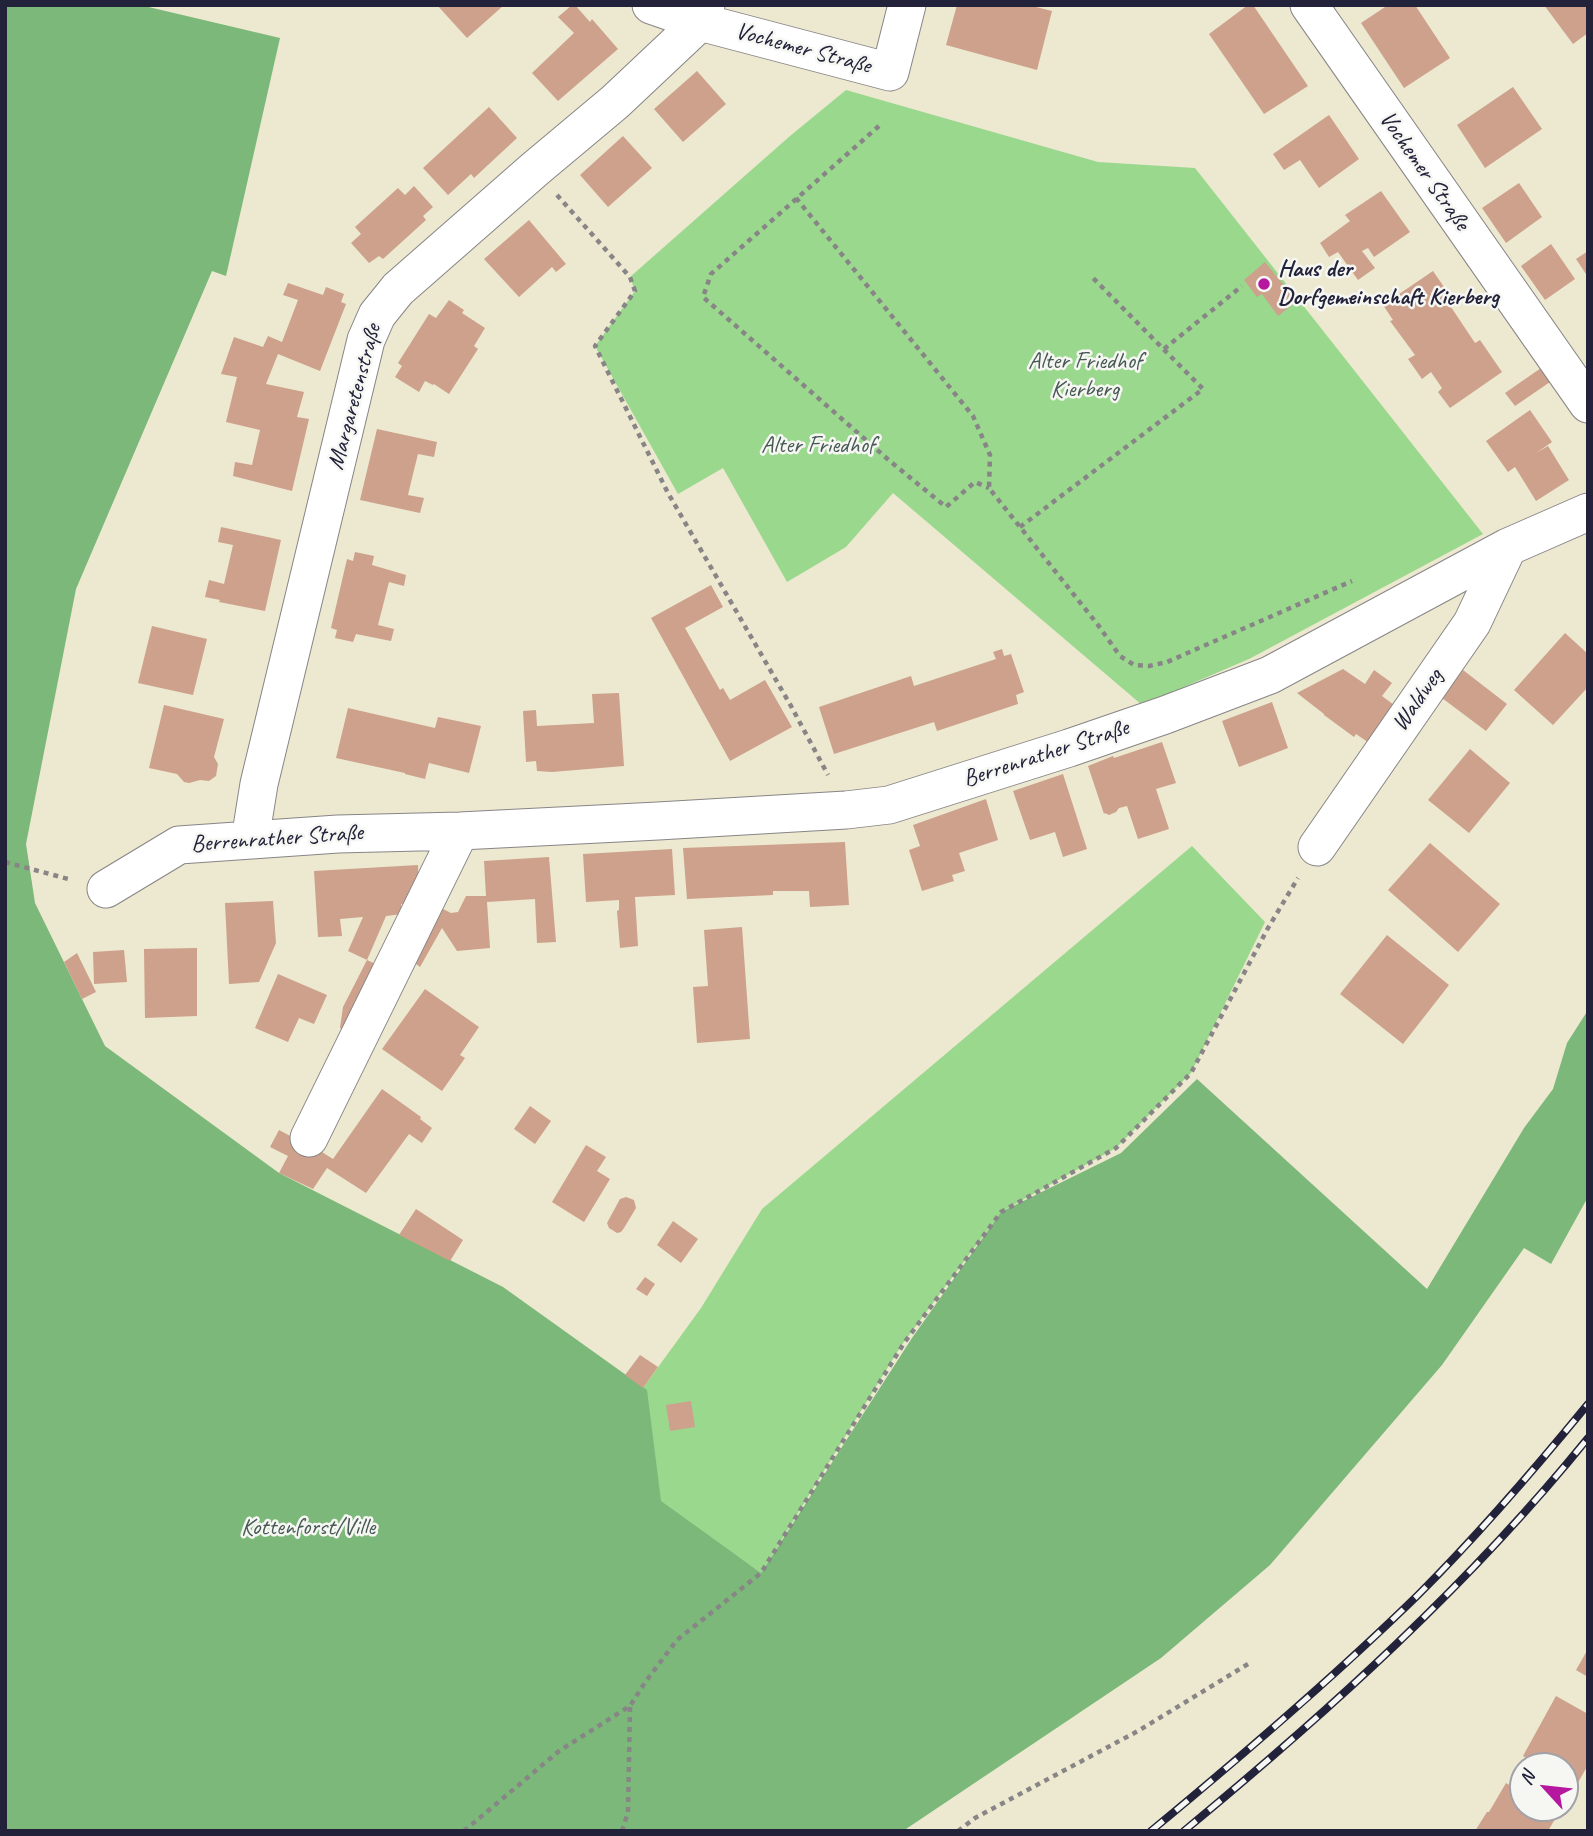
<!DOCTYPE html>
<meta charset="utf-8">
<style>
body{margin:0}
#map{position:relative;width:1593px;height:1836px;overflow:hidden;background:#ede8d0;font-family:Caveat,sans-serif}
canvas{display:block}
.frame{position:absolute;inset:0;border:7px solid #22223b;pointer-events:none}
.north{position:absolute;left:1509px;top:1752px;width:70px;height:70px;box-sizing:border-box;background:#f6f6f2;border:2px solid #a1a1a9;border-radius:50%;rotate:297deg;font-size:19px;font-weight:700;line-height:28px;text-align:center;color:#22223b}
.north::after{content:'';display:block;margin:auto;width:24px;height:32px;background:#b5179e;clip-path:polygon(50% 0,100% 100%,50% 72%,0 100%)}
</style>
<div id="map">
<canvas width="1593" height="1836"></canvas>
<div class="frame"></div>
<div class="north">N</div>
</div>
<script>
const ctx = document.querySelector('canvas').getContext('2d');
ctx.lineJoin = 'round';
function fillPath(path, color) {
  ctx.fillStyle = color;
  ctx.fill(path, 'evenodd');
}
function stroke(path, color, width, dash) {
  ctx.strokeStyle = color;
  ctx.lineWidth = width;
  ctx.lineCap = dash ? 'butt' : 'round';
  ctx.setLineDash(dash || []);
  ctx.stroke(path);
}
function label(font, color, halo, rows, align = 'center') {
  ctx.font = font + ' Caveat,sans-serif';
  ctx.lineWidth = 5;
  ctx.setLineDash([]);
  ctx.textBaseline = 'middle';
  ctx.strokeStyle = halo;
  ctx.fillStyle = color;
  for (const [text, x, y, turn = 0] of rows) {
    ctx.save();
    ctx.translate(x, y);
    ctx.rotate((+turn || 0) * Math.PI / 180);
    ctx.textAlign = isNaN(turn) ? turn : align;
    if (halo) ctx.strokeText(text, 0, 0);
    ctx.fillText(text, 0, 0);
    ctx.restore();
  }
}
const green = new Path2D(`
 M846 90 1098 162 1195 168 1483 534 1249 659 1142 705 893 493 846 547 787 582 723 468 678 494 595 346 635 291 630 277 790 136Z
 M1192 846 1265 922 1191 1073 1116 1148 1001 1212 901 1346 761 1573 657 1501 643 1388 701 1308 762 1209Z`);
const forest = new Path2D(`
 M5 5H140L280 38 226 276 212 271 76 589 26 844 35 903 105 1046 279 1173 503 1287 647 1390 661 1501 761 1573 912 1338 1001 1212 1121 1153 1197 1079 1427 1289 1524 1128 1553 1089 1567 1043 1588 1010V1197L1551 1264 1524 1248 1442 1365 1270 1565 1161 1658 903 1831H5Z`);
const building = new Path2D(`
 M437 5H504L467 38Z
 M572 5H575L590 22 592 19 618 49 558 101 532 73 574 33 558 17Z
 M957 5H1028L1052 11 1037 70 946 45Z
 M1248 5H1253L1308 86 1264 114 1209 34Z
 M1388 5H1415L1450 58 1404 88 1361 23Z
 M1544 5H1588V33L1573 44Z
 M697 71 726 104 683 142 654 109Z
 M1513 87 1542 129 1485 168 1457 125Z
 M489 107 517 138 474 178 471 174 448 195 423 168Z
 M1329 115 1359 159 1319 188 1300 160 1284 170 1273 154Z
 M623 136 652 168 608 207 580 175Z
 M1519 183 1542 217 1506 243 1482 208Z
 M414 186 433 207 423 216 426 220 383 259 379 256 369 263 351 243 361 234 355 227 398 188 405 195Z
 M1381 191 1410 232 1374 257 1368 248 1362 251 1375 268 1358 280 1338 252 1329 257 1320 243 1350 221 1345 215Z
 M529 220 566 264 556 272 552 267 519 297 484 259Z
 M1551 244 1575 279 1545 300 1521 266Z
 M1588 251V277L1576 259Z
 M1265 262 1297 301 1278 316 1262 294 1257 297 1244 280Z
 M1433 271 1455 303 1451 307 1475 343 1480 340 1502 372 1450 408 1438 392 1442 388 1431 372 1422 379 1408 359 1415 355 1390 321 1393 320 1383 305Z
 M288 283 323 295 326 287 344 294 341 302 346 304 320 371 278 354 266 384 304 392 297 417 309 419 292 491 233 476 235 462 252 465 260 430 226 422 237 377 221 374 234 337 263 347 268 336 282 342 298 300 283 295Z
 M449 300 464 310 462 313 485 328 474 346 478 349 449 394 434 384 433 385 425 381 419 392 395 377 402 366 398 363 429 314 436 318Z
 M1541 368 1550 382 1515 406 1505 393Z
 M1530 410 1552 442 1536 453 1548 446 1569 480 1536 501 1515 467 1508 472 1486 441Z
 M377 429 437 442 434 457 418 454 413 474 408 495 424 498 420 513 360 500Z
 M221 527 281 540 265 611 219 602 220 600 205 597 209 580 224 584 233 545 218 542Z
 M355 552 374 556 372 565 406 575 404 586 389 582 378 625 394 629 391 641 356 634 353 642 335 638 337 630 331 628 347 559 353 561Z
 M711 585 723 607 685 628 720 690 723 688 730 700 765 680 792 727 730 761 651 618Z
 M152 626 207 639 193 695 138 683Z
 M1565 633 1588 654V687L1553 725 1514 690Z
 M1002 649 1004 656 1011 654 1024 692 1016 695 1018 704 937 731 934 722 834 754 819 707 911 676 914 686 996 659 993 652Z
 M1343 669 1365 684 1374 670 1392 683 1382 696 1398 708 1372 745 1356 734 1354 737 1324 715V714L1297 693Z
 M1463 670 1507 704 1486 731 1442 698Z
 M619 693 624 766 552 772 537 771 536 761 526 762 523 711 536 710 537 726 594 723 592 694Z
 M1272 702 1288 748 1239 767 1222 721Z
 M164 705 224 719 214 757 218 764 216 776 209 781 200 780 189 783 184 782 177 774 149 768Z
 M348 708 435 728 438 717 481 726 469 773 429 763 425 779 405 774V773L336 758Z
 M1162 742 1176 783 1156 789 1169 829 1138 839 1127 806 1119 808 1116 812 1109 815 1105 813 1104 814 1088 766 1113 756 1114 758Z
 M1470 749 1510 783 1469 833 1428 800Z
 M1063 774 1087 849 1063 857 1055 832 1030 840 1013 791Z
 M986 799 998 840 959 853 965 871 952 875 954 881 922 891 909 850 920 846 913 825Z
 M845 842 849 905 810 907 809 891H773V895L687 899 683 848Z
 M1430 843 1500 904 1458 952 1388 890Z
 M672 849 675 895 635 897 638 946 620 948 617 911 619 910V900L586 902 583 854Z
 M549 857 556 942 537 943 535 899 487 902 490 948 457 951 442 928 420 967 407 957 435 905 451 913 458 912 466 896H486L484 861Z
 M418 865 419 898 411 903 401 904 402 914 386 916 367 960 384 968 350 1033 340 1028 343 1007 367 960 348 951 363 917 340 919 342 936 318 937 314 871Z
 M273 901 276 943 259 982 229 984 225 903Z
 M742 927 750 1039 697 1043 693 987 708 986 704 930Z
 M1387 935 1449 985 1403 1044 1340 994Z
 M197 948V1016L145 1018 144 949Z
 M124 950 127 982 94 984 93 952Z
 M77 953 96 992 82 999 64 962Z
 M278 974 327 995 314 1024 299 1018 288 1042 255 1028Z
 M425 989 479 1027 460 1055 465 1058 442 1091 382 1049Z
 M382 1089 421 1117 420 1119 432 1128 422 1143 409 1134 366 1193 327 1168 313 1189 279 1173 288 1156 270 1147 279 1130 296 1139 298 1137 333 1159Z
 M530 1106 551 1121 535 1144 514 1129Z
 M586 1145 606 1157 597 1171 610 1179 584 1222 552 1202Z
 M626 1197 634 1200 636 1208 624 1228 621 1232 617 1233 609 1228 607 1223 620 1199Z
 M416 1209 463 1240 450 1261 399 1235Z
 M673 1221 698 1239 681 1263 657 1245Z
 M645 1277 655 1284 647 1296 636 1289Z
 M640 1355 658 1367 643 1388 625 1375Z
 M691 1401 695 1427 670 1431 666 1405Z
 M1588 1649V1677L1576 1670Z
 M1556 1696 1588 1714V1765L1576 1786 1565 1779V1766H1541L1523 1756Z
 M1506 1783 1523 1793V1808H1551L1559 1812 1548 1831H1475L1487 1812H1489Z`);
const path = new Path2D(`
 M879 126 711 274 703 297 891 462 946 507 975 482 989 488
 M557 195 630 277 635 291 595 346 668 493 791 706 828 775
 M796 198 973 416 990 455 989 488 1098 625 1120 656 1134 665 1149 666 1167 662 1352 581
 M1164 349 1242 286
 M1020 527 1203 389 1093 278
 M5 862 72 880
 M464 1831 559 1751 630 1706 646 1681 677 1640 761 1573 904 1343 1001 1212 1116 1148 1191 1073 1268 928 1298 878
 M622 1831 628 1812 630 1707
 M958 1831 975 1818 1138 1731 1248 1664`);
const minor = new Path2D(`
 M651 5 700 22 890 72 907 5
 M1309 5 1588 404
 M250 840 259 784 366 340 377 315 398 289 535 169 615 102 700 22 706 5
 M1317 847 1472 623 1508 547
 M106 889 179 845 338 834 460 831 658 821 846 810 889 805 1069 748 1165 715 1270 675 1508 547 1588 512
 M309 1138 460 831`);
const rail = new Path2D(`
 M1151 1831C1243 1755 1333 1678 1418 1595 1478 1535 1534 1470 1588 1404
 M1184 1831C1329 1711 1469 1585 1588 1438`);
const markers = [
 [1264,284,7,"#b5179e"]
];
const streetNames = [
 ["Vochemer Straße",803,49,15],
 ["Vochemer Straße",1424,171,55],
 ["Margaretenstraße",355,397,-75],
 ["Waldweg",1418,700,-55],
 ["Berrenrather Straße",1046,754,-18],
 ["Berrenrather Straße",277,839,-4]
];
const poiNames = [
 ["Haus der",1278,270],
 ["Dorfgemeinschaft Kierberg",1278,298]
];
const parkNames = [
 ["Alter Friedhof",1085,362],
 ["Kierberg",1085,390],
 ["Alter Friedhof",818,446],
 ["Kottenforst/Ville",308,1528]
];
fillPath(green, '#9ad88e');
fillPath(forest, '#7bb879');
fillPath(building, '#cda18b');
stroke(minor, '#888586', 39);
stroke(path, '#888586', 4.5, [5, 5]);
stroke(minor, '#fff', 37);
stroke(rail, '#22223b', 8);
stroke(rail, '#f6f6f2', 5, [16]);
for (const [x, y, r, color] of markers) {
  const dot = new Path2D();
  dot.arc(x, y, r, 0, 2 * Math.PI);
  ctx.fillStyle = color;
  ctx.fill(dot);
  stroke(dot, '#f6f6f2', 2.5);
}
label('24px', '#22223b', '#f6f6f2', streetNames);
label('bold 24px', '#22223b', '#f6f6f2', poiNames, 'left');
label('24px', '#465954', '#f6f6f2', parkNames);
</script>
